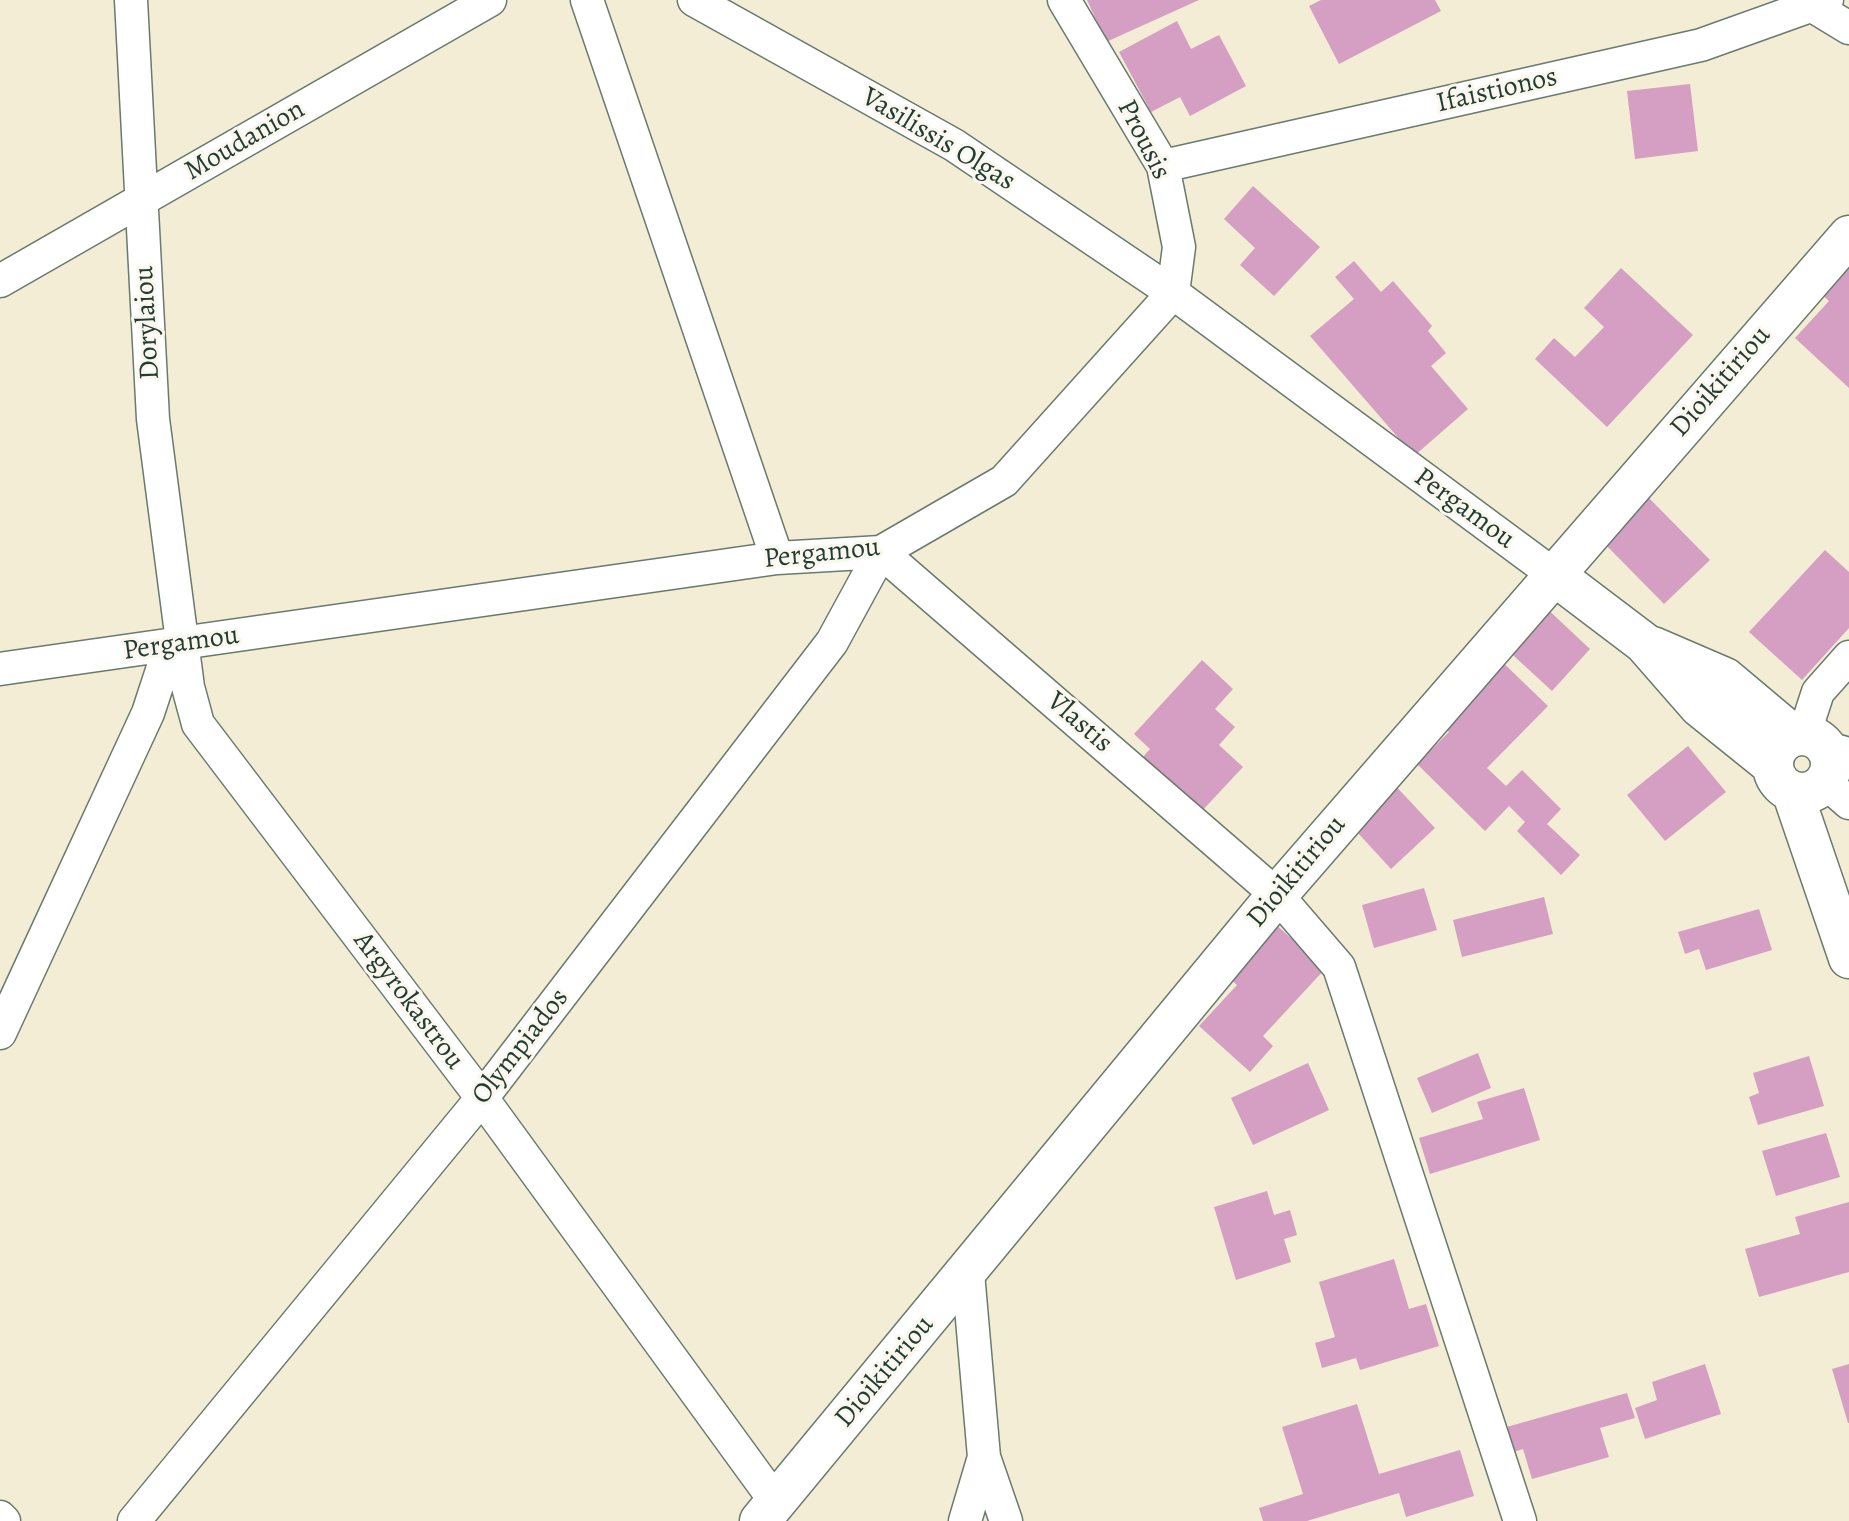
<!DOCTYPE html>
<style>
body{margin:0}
canvas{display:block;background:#f3edd6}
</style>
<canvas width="1849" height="1521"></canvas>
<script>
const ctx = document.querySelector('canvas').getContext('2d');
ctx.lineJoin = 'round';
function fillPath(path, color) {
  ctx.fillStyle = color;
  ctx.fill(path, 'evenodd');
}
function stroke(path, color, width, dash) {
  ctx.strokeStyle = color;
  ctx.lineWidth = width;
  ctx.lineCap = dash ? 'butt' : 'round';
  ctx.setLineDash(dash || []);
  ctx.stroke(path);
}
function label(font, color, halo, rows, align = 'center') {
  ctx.font = font + ' Alegreya,serif';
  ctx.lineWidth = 6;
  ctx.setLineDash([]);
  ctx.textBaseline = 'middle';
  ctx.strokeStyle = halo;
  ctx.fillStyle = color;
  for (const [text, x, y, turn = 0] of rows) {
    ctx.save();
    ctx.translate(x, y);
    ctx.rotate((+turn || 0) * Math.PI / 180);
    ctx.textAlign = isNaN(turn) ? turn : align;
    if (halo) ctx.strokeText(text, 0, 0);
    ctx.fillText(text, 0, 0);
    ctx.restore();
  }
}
const building = new Path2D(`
 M1087 0H1199L1106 42Z
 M1321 0H1435L1441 11 1339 64 1309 6Z
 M1177 21 1191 49 1219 35 1246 86 1190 116 1180 97 1151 112 1119 52Z
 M1690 84 1698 151 1635 159 1627 91Z
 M1253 186 1320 247 1274 296 1240 265 1255 248 1224 219Z
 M1849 251V388L1795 338 1829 301 1815 288Z
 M1354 261 1381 292 1393 281 1432 326 1428 331 1446 353 1431 366 1468 409 1414 456 1310 336 1354 299 1335 277Z
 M1621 268 1693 335 1607 427 1535 359 1554 338 1575 357 1604 327 1584 308Z
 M1649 498 1710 560 1664 604 1603 542Z
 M1825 550 1849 572V628L1802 680 1749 632Z
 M1542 604 1590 649 1552 691 1503 646Z
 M1495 655 1548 706 1487 768 1506 786 1522 770 1561 809 1547 824 1580 855 1561 875 1517 831 1525 822 1509 806 1485 831 1417 764 1449 732 1433 717Z
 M1202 660 1233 689 1215 709 1235 727 1219 745 1243 767 1200 813 1141 759 1150 749 1134 734Z
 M1688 746 1726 792 1665 841 1627 795Z
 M1390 780 1435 828 1391 869 1346 820Z
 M1424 888 1437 930 1374 948 1362 905Z
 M1544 897 1553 934 1462 957 1453 920Z
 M1759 909 1772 950 1706 970 1699 949 1685 954 1678 932Z
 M1272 921 1325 969 1263 1036 1273 1046 1250 1072 1199 1026 1237 985 1225 974Z
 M1478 1053 1491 1088 1432 1113 1417 1078Z
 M1809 1056 1824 1106 1758 1125 1749 1097 1759 1093 1753 1073Z
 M1308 1063 1329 1110 1253 1145 1231 1098Z
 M1524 1088 1540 1140 1430 1174 1419 1138 1483 1119 1477 1102Z
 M1826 1133 1840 1177 1776 1196 1762 1151Z
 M1267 1191 1274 1215 1290 1210 1297 1235 1284 1239 1291 1262 1236 1280 1214 1207Z
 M1849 1202V1272L1759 1297 1745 1249 1800 1234 1795 1217Z
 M1394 1259 1409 1309 1426 1304 1439 1346 1360 1370 1356 1358 1322 1368 1315 1343 1335 1337 1319 1282Z
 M1705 1364 1721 1414 1645 1439 1635 1408 1657 1400 1652 1382Z
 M1849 1364V1423H1848L1832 1369Z
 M1627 1393 1635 1418 1600 1428 1609 1457 1532 1479 1523 1449 1510 1453 1503 1428Z
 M1357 1404 1379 1474 1460 1450 1474 1496 1406 1517 1399 1493 1307 1521H1263L1259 1508 1303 1494 1282 1427Z`);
const minor = new Path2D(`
 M131 0 153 419 188 687 198 724 482 1098 776 1502
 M587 0 777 558
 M694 0 954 145 1173 293 1179 247 1163 166 1064 0
 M1803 0 1849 28
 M1163 166 1701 45 1827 0
 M0 281 490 0
 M0 669 777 558 881 552 1004 481 1173 293 1553 574
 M1804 735 1818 692 1849 657
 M1827 748 1849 754
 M1825 782 1849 803
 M0 1033 148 713 170 646
 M984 1457 1006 1521
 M0 1517 4 1521
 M134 1521 482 1098 832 642 881 552 1277 895 1339 967 1520 1521
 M965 1521 984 1457 968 1273`);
const tertiary = new Path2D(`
 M1553 574 1644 643 1700 707 1772 765
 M1653 647 1725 678 1794 736
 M1773 764a29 29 0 1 1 58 0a29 29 0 1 1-58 0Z
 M1792 791 1849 958
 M760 1521 1277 895 1849 236`);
const streetNames = [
 ["Ifaistionos",1497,91,-13],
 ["Vasilissis Olgas",938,140,31],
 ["Prousis",1143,140,63],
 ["Moudanion",245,141,-30],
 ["Dorylaiou",148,323,-93],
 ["Dioikitiriou",1721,382,-49],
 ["Pergamou",1464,509,36],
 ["Pergamou",822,554,-6],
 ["Pergamou",181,644,-8],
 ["Vlastis",1079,723,41],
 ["Dioikitiriou",1297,872,-50],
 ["Argyrokastrou",408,1001,53],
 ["Olympiados",521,1047,-52],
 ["Dioikitiriou",885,1372,-50]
];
fillPath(building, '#d59ec3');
stroke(minor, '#697b6d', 35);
stroke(tertiary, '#697b6d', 43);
stroke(minor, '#fff', 32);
stroke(tertiary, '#fff', 40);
label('28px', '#1f3d34', '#fbf7ec', streetNames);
</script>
